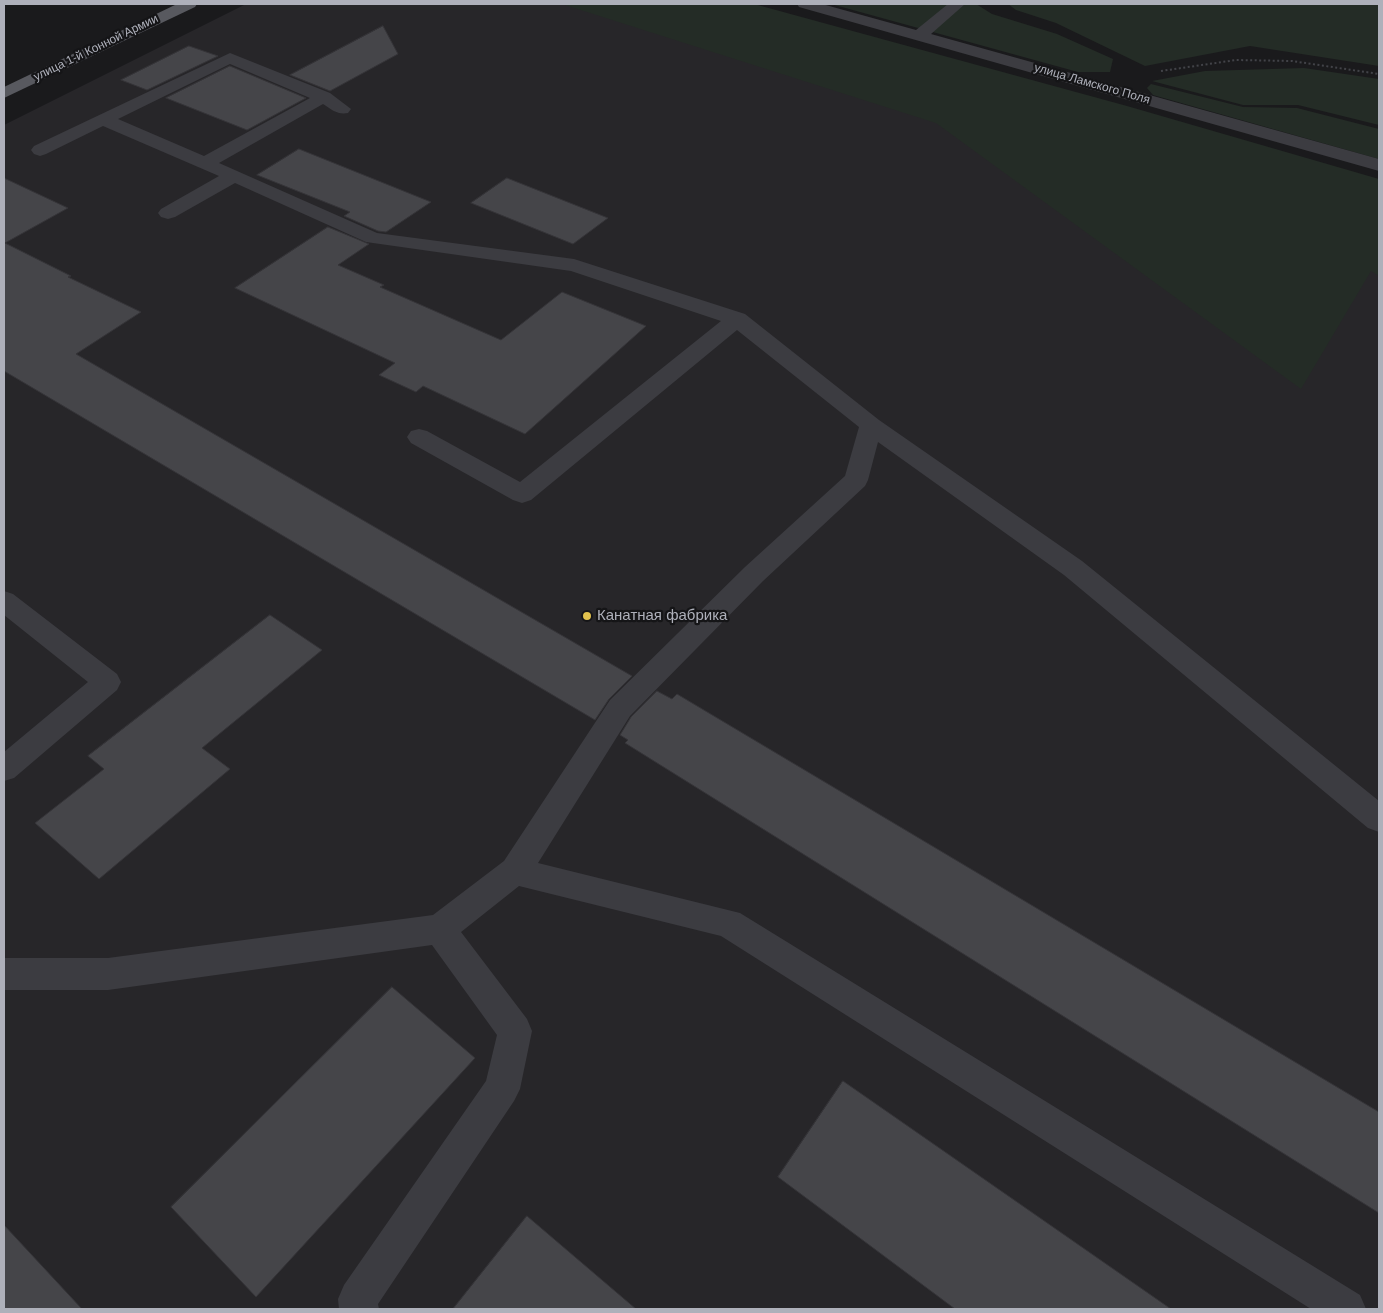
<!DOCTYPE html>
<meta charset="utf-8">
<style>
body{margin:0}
#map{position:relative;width:1383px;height:1313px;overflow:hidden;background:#1a1a1c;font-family:Helvetica,sans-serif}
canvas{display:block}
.frame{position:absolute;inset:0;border:5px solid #aeb0ba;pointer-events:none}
</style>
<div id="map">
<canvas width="1383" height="1313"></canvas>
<div class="frame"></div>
</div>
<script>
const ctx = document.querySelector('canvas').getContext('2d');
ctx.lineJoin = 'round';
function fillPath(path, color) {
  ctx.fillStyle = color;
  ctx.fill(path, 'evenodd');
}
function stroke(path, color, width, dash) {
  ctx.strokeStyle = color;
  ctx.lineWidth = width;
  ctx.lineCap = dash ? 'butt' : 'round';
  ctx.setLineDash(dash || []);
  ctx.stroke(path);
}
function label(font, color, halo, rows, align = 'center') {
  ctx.font = font + ' Helvetica,sans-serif';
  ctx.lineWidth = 4.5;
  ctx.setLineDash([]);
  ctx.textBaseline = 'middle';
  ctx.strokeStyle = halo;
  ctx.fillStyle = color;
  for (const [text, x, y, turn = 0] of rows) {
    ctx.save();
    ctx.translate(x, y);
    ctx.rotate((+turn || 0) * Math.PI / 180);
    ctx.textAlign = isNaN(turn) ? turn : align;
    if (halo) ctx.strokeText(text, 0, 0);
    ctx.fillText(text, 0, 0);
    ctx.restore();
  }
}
const built = new Path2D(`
 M246 4H575L1367 260 1379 268V1309H4V125Z`);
const green = new Path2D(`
 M562 4H754L1127 106 1379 179V276L1371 271 1301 389 936 123Z
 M831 4H976L992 14 1057 34 1113 59 1110 72H1078Z
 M1008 4H1379V66L1250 46 1145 66 1056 23 1016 10Z
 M1304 68 1379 79V125L1298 105H1243L1152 81 1205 71Z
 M1151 84 1243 107 1297 108 1379 129V159L1153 95 1147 88Z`);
const building = new Path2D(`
 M383 26 398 54 330 91 290 75Z
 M189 46 218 56 147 90 121 80Z
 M230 66 306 98 247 130 166 98Z
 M299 149 431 202 386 232 378 231 344 216 350 212 257 175Z
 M4 178 68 208 5 243 71 276 68 277 141 312 76 354 632 676 609 699 595 720 4 371Z
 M507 178 608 218 573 244 471 203Z
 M328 227 369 244 338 265 384 285 380 287 501 340 562 292 646 326 525 434 423 386 416 392 379 375 395 363 235 288Z
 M270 615 322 650 202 748 230 769 99 879 35 823 104 769 88 756Z
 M657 691 672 699 677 694 1379 1112V1213L625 743 628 740 620 735 631 717Z
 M392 987 475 1058 256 1297 171 1207Z
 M843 1081 1171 1309H955L778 1177Z
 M527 1216 636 1309H453Z
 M4 1225 82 1309H4Z`);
const path = new Path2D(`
 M1161 71 1236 60 1292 61 1379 74`);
const minor = new Path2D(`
 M797 4H822L916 30 948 4H965L931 34 1379 159V171L799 7Z
 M230 53 330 93 351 109 348 113C338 115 332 110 323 104L219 163 377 233 574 259 745 314 879 420 1082 561 1379 801V832L1368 828 1064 575 878 442 868 480 865 486 763 581 630 716 538 863 740 913 1360 1295 1366 1309H1311L721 936 519 886 461 932 527 1019 532 1031 520 1089 514 1101 378 1304 379 1309H339L338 1299 344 1285 486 1081 497 1035 432 945 108 990H4V958H108L433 915 504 861 610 700 745 567 845 476 859 427 737 330 531 500 522 503 513 500 411 443 407 437 411 431 419 429 427 431 520 482 721 321 571 271 366 242 235 183 175 217 168 219 161 217 158 213 161 209 219 176 103 126 46 154 40 156 34 154 31 150 34 146ZM230 64 310 98 204 156 118 119Z
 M4 591 13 594 117 674 121 682 117 690 14 778 4 781V752L88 682 4 615Z`);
const major = new Path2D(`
 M177 4H197L195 7 4 98V87Z`);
const markers = [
 [587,616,5,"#e1c14d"]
];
const farStreetnames = [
 ["улица 1-й Конной Армии",96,48,-26],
 ["улица Ламского Поля",1092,84,16]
];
const poiNames = [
 ["Канатная фабрика",597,616]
];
fillPath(built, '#272629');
fillPath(green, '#242c26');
fillPath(building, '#454549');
stroke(building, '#353438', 1);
stroke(path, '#424348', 2, [2, 2.5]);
fillPath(minor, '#3c3c41');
fillPath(major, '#58595f');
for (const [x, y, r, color] of markers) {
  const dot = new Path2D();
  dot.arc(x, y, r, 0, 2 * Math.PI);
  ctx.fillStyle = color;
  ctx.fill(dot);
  stroke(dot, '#151517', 2);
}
label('12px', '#aeb0ba', '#151517', farStreetnames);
label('15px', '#aeb0ba', '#151517', poiNames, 'left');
</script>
